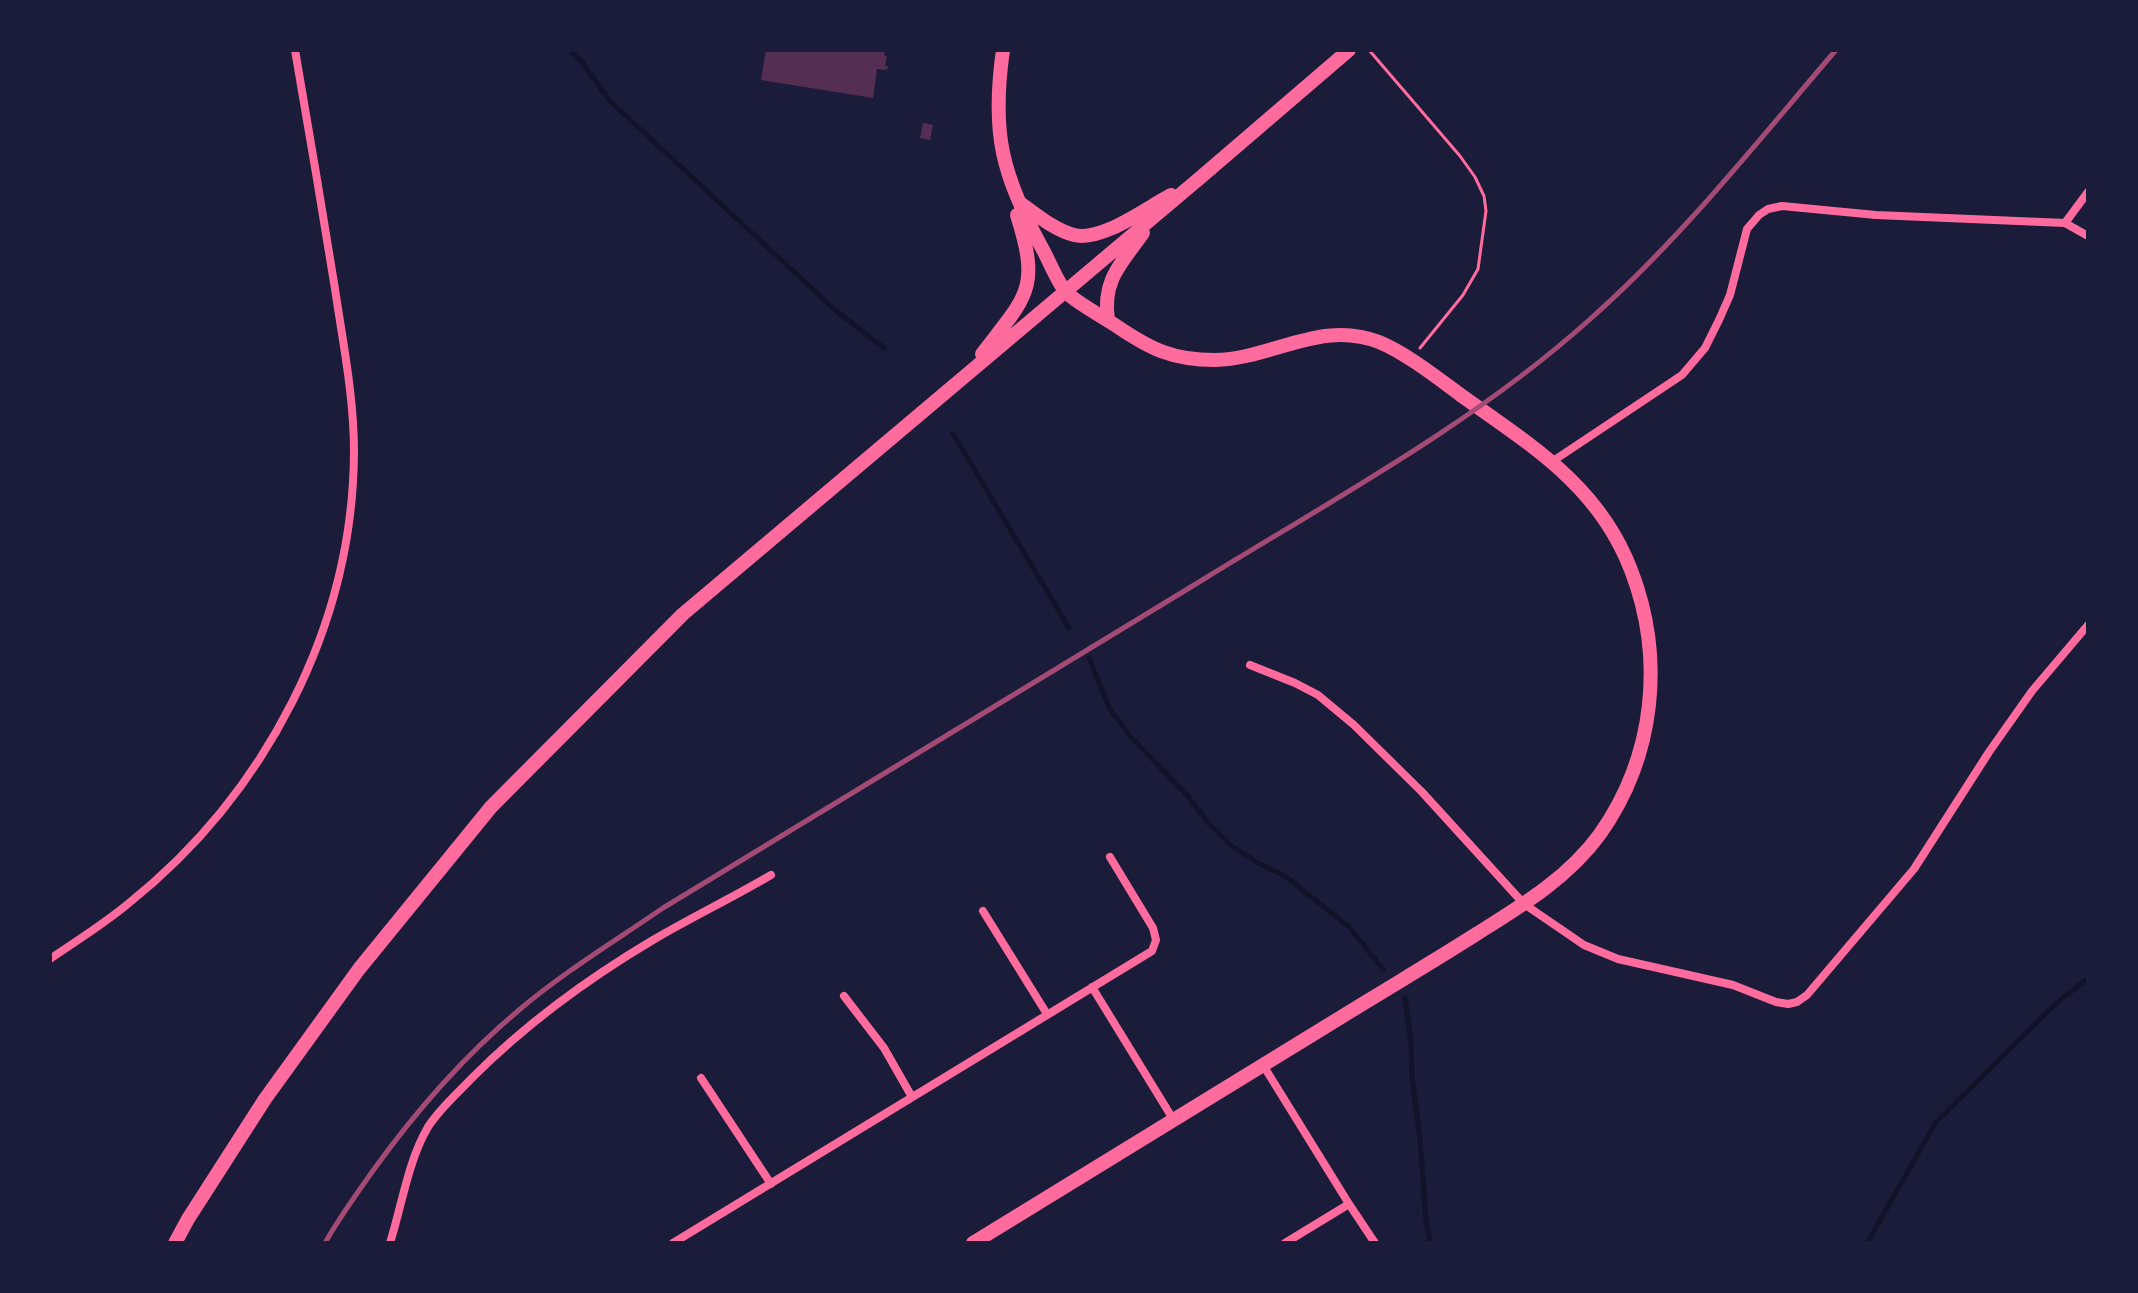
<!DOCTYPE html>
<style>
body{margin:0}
#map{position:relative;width:2138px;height:1293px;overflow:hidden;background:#1b1b3a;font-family:"Varela Round",sans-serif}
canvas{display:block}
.frame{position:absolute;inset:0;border:52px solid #1b1b3a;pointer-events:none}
</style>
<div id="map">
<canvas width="2138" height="1293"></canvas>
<div class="frame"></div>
</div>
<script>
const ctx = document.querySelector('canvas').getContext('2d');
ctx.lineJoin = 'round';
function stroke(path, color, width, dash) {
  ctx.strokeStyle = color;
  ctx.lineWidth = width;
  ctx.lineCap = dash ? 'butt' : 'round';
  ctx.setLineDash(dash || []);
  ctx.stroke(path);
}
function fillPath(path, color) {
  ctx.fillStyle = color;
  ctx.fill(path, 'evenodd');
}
const stream = new Path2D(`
 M570 50 581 61 610 101 834 309 884 348
 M953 434 1069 628
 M1089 658 1109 708 1131 737 1186 794 1210 825 1232 846 1258 863 1285 876 1348 926 1383 969
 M1405 998 1411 1042 1412 1078 1420 1138 1426 1220 1430 1243
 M1867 1243 1936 1122 2052 1007 2088 978`);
const building = new Path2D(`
 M766 50H885L884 55 887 56 885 66H888L887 70 877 69 873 98 761 80Z
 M923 123 933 125 930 140 920 138Z`);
const path = new Path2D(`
 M1369 50 1460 156 1475 177 1484 196 1486 211 1478 269 1463 295 1420 348`);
const minor = new Path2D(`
 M2065 223 2088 192
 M1553 461 1682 375 1705 348 1719 320 1730 295 1747 229 1759 215 1768 209 1782 206 1876 215 2065 223 2088 236
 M1250 665 1295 683 1318 695 1354 725 1422 792 1524 904 1584 945 1618 959 1733 985 1776 1002 1788 1004 1797 1002 1807 995 1914 869 1989 752 2032 691 2088 625
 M983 911 1047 1014
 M50 959C76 941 104 924 129 903 265 794 353 627 354 452 354 397 343 343 335 289 322 209 309 130 295 50
 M1092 987 1173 1119
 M844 996 884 1048 912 1097
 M1263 1065 1349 1204 1375 1243
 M701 1078 771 1184
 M390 1243C402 1205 408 1161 428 1127 440 1108 458 1093 473 1077 526 1024 589 978 653 940 692 917 732 898 771 875
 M673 1243 1152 951 1156 940 1153 928 1110 857
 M1285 1243 1349 1204`);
const tertiary = new Path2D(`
 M1020 203C1036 214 1054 230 1074 235 1102 242 1146 208 1171 195
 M1108 320C1102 280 1121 264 1143 233
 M982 354C1026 296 1041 290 1017 215
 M175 1243 188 1219 265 1099 359 969 491 807 683 614 1201 177 1349 50
 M973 1243C1105 1162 1237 1081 1369 1000 1405 978 1442 956 1478 933 1523 905 1569 877 1600 834 1655 756 1665 658 1631 570 1599 486 1532 446 1462 396 1439 379 1406 353 1379 342 1321 319 1272 359 1215 360 1172 360 1150 349 1115 325 1103 317 1074 301 1066 292 1057 282 1049 260 1042 248 1002 174 991 134 1003 50`);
const rail = new Path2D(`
 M325 1243C339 1218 356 1195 372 1172 415 1112 463 1057 519 1010 564 972 615 941 663 908 844 799 1023 688 1204 579 1334 499 1474 423 1588 321 1680 240 1757 142 1836 50`);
stroke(stream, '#12122b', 5);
fillPath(building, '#542f53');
stroke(path, '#ff6b9d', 3);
stroke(minor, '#ff6b9d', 8);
stroke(tertiary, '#ff6b9d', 14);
stroke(rail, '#a44b75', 5);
</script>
